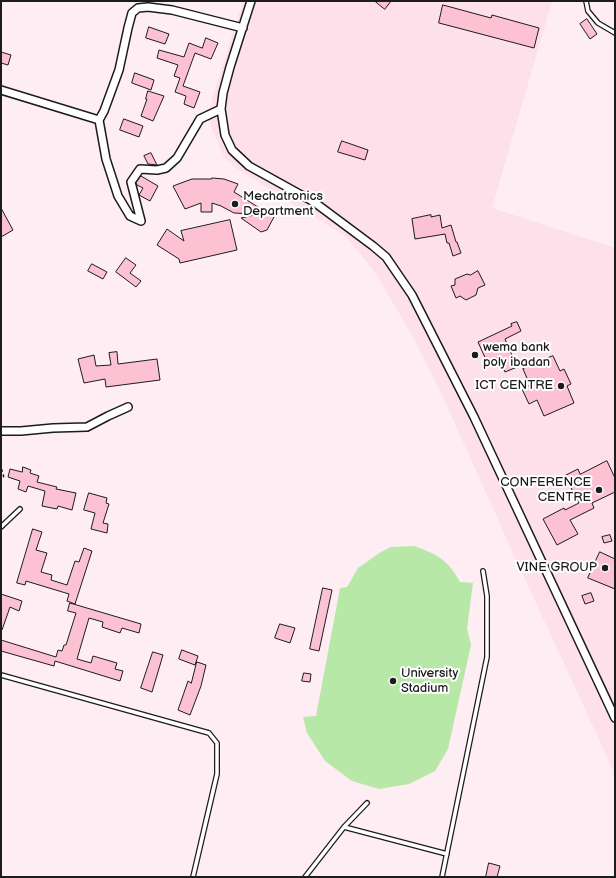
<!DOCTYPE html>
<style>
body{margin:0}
#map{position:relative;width:616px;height:878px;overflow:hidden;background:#feedf2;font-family:"Balsamiq Sans",sans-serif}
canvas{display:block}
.frame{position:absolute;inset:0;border:2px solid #1c1c1c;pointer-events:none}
</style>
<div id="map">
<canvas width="616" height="878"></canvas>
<div class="frame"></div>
</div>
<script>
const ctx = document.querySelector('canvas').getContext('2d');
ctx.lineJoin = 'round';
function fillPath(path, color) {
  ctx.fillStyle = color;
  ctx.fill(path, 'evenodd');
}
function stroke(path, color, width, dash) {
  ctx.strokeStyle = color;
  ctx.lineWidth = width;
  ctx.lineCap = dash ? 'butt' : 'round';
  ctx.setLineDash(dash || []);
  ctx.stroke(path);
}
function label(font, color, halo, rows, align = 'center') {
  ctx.font = font + ' "Balsamiq Sans",sans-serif';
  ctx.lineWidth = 4;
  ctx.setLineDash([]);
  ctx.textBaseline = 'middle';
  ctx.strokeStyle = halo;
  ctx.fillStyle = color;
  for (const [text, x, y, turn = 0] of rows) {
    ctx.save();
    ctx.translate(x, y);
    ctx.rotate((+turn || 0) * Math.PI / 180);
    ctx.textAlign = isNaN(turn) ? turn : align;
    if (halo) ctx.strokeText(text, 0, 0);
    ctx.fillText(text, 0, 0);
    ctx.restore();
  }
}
const built = new Path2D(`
 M243 1H552L492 208 615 248V774L514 555 442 395 413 337 376 274 351 242 342 234 239 170 226 159 221 150 209 121 213 96Z`);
const green = new Path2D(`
 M414 546C437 554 448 560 460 582L473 583 467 629 471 645 448 749 435 771 409 784 379 789 352 781 325 761 307 733 303 717 316 716 340 588 347 587 358 568 381 552 391 547Z`);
const building = new Path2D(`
 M375 1H391L385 9Z
 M443 5 491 18 492 15 539 28 534 48 439 23Z
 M587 19 597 34 590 39 580 24Z
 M149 27 169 34 165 44 146 38Z
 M206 38 218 43 211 59 195 53 183 86 200 92 194 108 184 104 186 96 175 92 180 78 174 76 178 65 157 58 159 50 184 57 189 43 202 48Z
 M1 52 11 55 8 65 1 63Z
 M135 73 154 80 151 90 132 83Z
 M148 91 164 96 153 121 141 116 147 99H146Z
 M124 119 143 126 139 137 120 130Z
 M342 141 368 150 365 160 338 152Z
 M151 153 157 165 148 164 144 156Z
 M141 176 158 186 150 201 139 195 143 188 137 185 136 183Z
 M212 178 224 179 238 184 234 192 274 217 267 230 261 232 241 218 254 215V214L234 213 221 206 212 203V212H201V203L185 209 173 186 192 179H211Z
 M1 208 13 230 1 237Z
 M431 215V217L440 215 442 228 451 225 456 242H457L461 253 453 256 449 243H447L445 234 415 239 412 219Z
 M230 220 237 250 180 263 179 259 157 245 167 229 184 241 181 231Z
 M126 258 136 265 130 273 141 281 136 287 116 272Z
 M92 264 107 272 103 279 88 271Z
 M478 271 485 285 478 288 476 295 466 300 460 296 456 298 451 286 455 285V279L467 274 470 275Z
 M517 322 521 331 505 339 517 367 505 372 498 357 487 362 478 342 512 326 511 324Z
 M117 352 118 364 157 359 160 380 106 387 105 379 84 383 78 359 94 355 96 366 111 365 109 353Z
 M553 356 560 371 564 369 571 384 567 386 574 403 544 416 537 400 529 404 522 389 530 385 523 369Z
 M607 461 615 478V492L592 503 594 508 570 520 578 534 557 545 543 519 564 508 565 510 579 503 569 484 565 486 560 478 578 469 580 474Z
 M23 467 31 470 30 473 39 476 37 482 57 487 56 489 76 493 72 510 58 506 57 509 42 506 45 491 28 486 26 492 18 489 20 481 8 477 10 469 22 472Z
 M89 493 107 498 106 503 109 504 103 523 108 524 107 533 91 529 95 513 84 510Z
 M33 529 42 532 36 550 47 553 41 572 52 575 51 580 67 585 75 561 79 562 84 548 92 551 75 604 67 601 69 594 26 581 25 585 17 583Z
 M610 535 612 541 604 543 602 537Z
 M600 552 615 559V589L588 578Z
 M323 588 332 590 319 651 310 649Z
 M591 593 594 601 585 604 582 596Z
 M1 594 22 601 19 611 10 607 2 630H1Z
 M70 603 141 624 139 633 122 628 120 633 102 627 103 622 89 618 77 659 91 663 93 656 117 663 115 669 123 671 120 681 55 661 54 666 1 651V640L56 657 58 650 62 651 64 645H66L76 613 68 611Z
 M280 624 295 628 290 643 275 638Z
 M182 650 198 656 195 665 179 659Z
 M153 652 163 655 152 692 141 688Z
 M197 662 206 665 201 686 190 715 178 710 188 681 191 683Z
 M304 673 311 674 310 682 302 681Z
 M489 863 500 866 497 877H486Z`);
const path = new Path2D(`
 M1 469 3 472 4 480`);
const lane = new Path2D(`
 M586 1 588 11 598 23 615 33
 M1 527 20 509
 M1 675 209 733 217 743V774L193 877
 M344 827 447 854
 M305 877 344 827 367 803
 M442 877 487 657V596L483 571`);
const street = new Path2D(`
 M251 1 230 67 223 93 221 109 225 135 232 150 249 166 314 202 373 246 386 257 412 295 474 417 615 718
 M1 90 99 120
 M221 109 200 119 177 158 166 168 157 170 140 169 131 182 141 221 130 216 118 196 106 159 99 120 104 111 119 70 128 28 132 13 138 8 148 7 172 10 243 28
 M1 431H21L53 428 87 427 108 416 128 407`);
const markers = [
 [235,204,4,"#1c1c1c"],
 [475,355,4,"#1c1c1c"],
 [561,386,4,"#1c1c1c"],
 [599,490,4,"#1c1c1c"],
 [605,568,4,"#1c1c1c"],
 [393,681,4,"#1c1c1c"]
];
const poiNames = [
 ["Mechatronics",243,197],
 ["Department",243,212],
 ["wema bank",483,348],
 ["poly ibadan",483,363],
 ["ICT CENTRE",553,386,"right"],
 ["CONFERENCE",591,483,"right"],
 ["CENTRE",591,498,"right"],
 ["VINE GROUP",597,568,"right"],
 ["University",401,674],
 ["Stadium",401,689]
];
fillPath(built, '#fde0e9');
fillPath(green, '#b8e8a7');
fillPath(building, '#fcc2d3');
stroke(building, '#1c1c1c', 1);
stroke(lane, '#1c1c1c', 6);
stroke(street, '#1c1c1c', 10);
stroke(path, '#1c1c1c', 1.5, [3, 3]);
stroke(lane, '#fff', 3.5);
stroke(street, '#fff', 7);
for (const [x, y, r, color] of markers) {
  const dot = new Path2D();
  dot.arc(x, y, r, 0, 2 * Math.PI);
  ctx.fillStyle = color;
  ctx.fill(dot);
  stroke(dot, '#fff', 1.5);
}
label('13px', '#1c1c1c', '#fff', poiNames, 'left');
</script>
